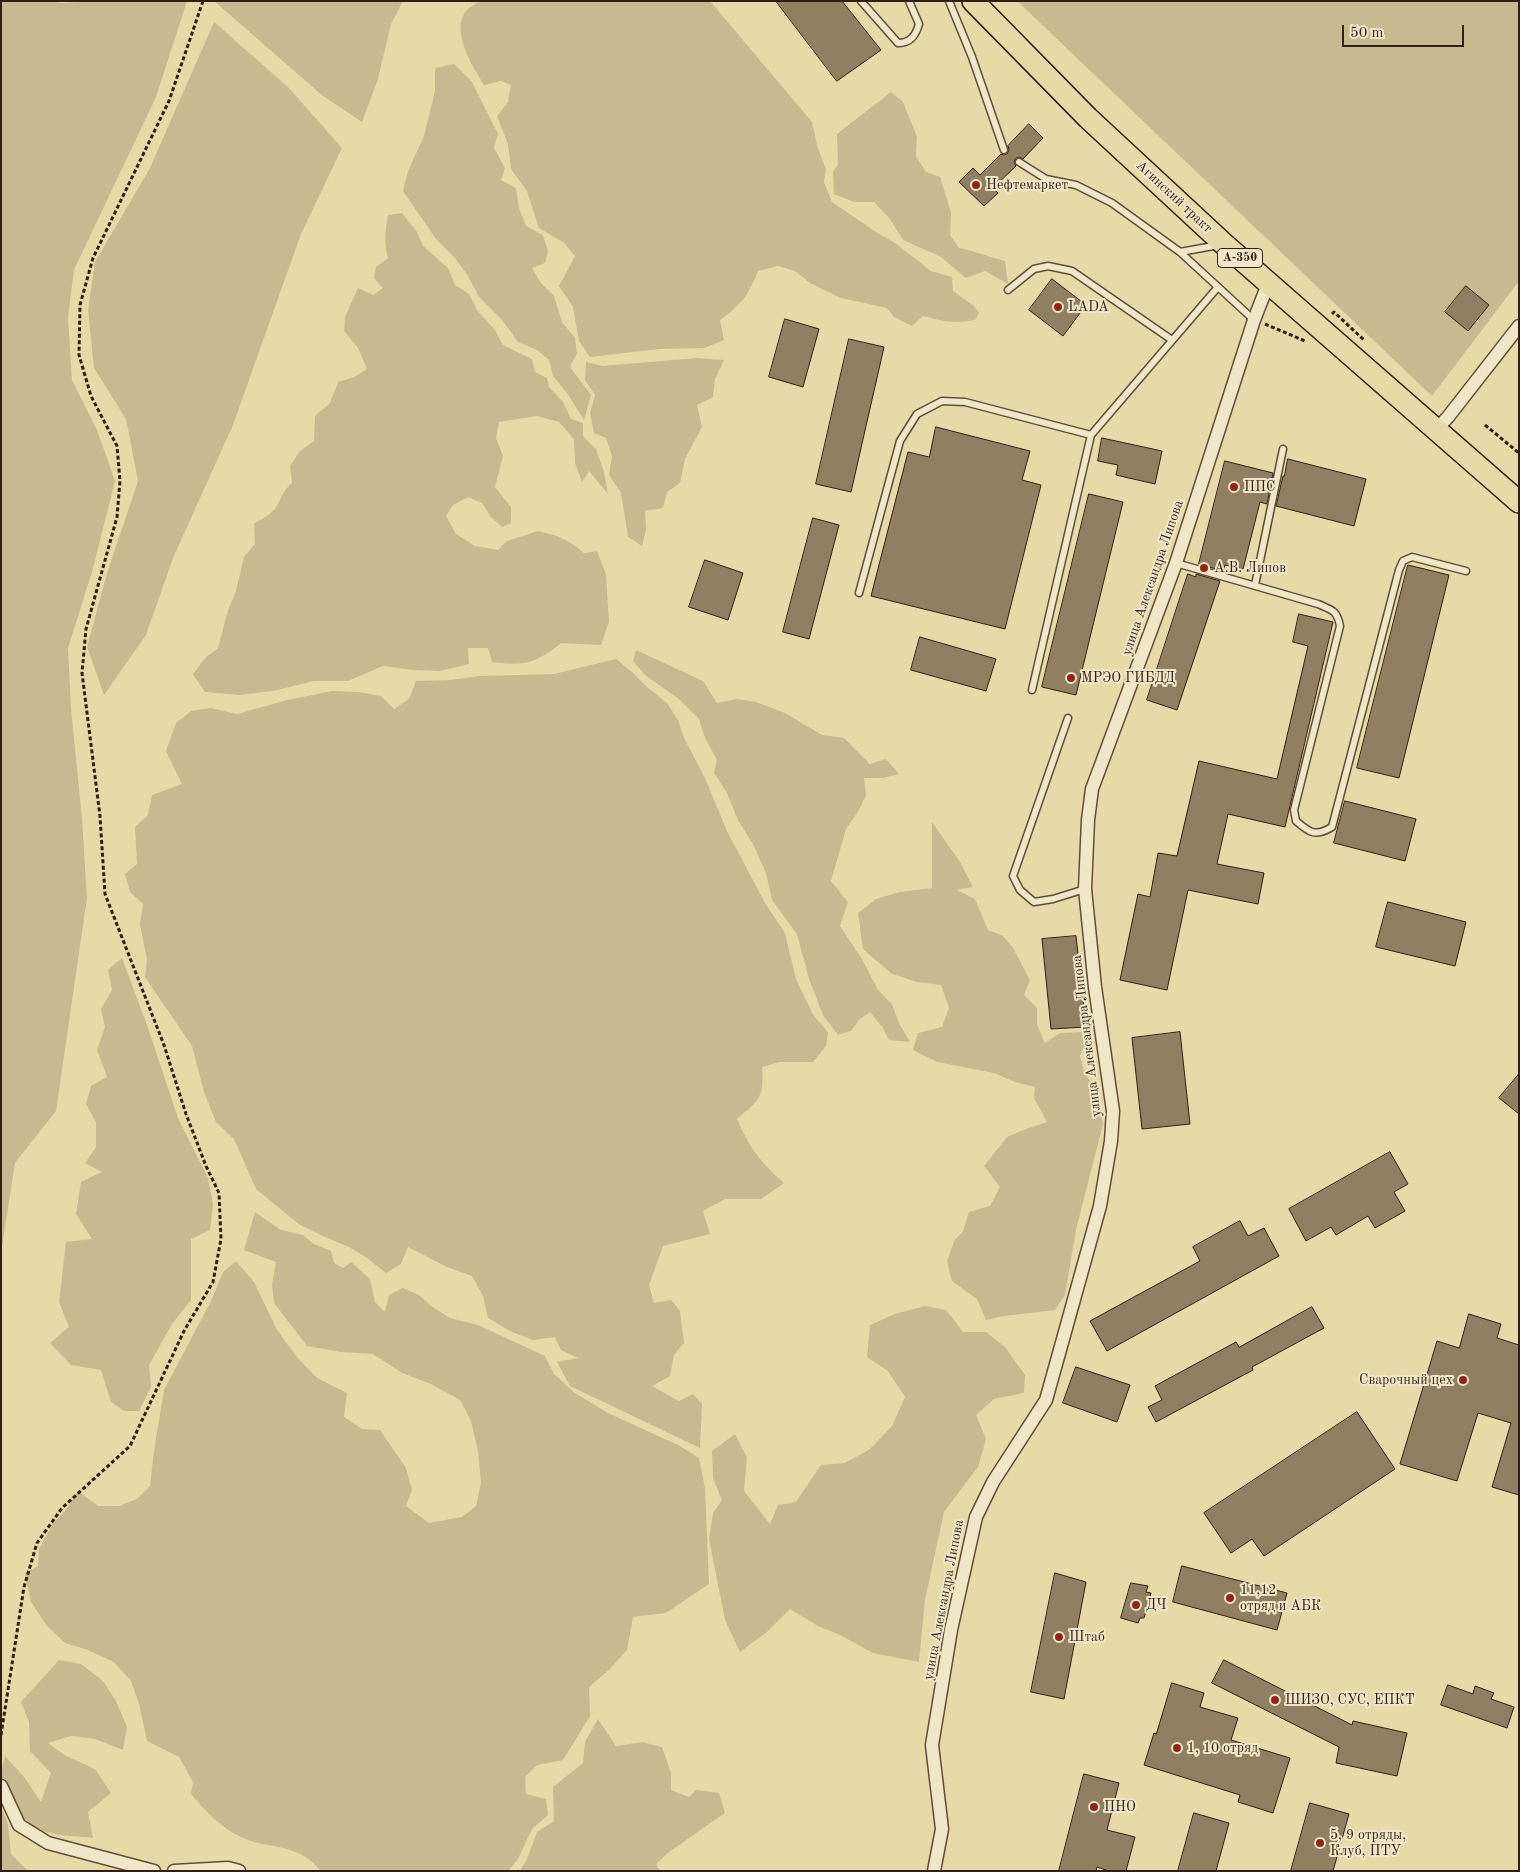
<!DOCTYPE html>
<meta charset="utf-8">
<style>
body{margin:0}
#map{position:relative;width:1520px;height:1872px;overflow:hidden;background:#e7daa9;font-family:"Old Standard TT",serif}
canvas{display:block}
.frame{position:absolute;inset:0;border:2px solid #311f13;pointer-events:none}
.scale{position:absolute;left:1342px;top:25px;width:122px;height:22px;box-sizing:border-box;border:2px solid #311f13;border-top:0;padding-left:6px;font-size:15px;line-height:18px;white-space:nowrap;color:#311f13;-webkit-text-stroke:4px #efe7c7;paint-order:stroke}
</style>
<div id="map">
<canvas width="1520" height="1872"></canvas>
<div class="frame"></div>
<div class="scale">50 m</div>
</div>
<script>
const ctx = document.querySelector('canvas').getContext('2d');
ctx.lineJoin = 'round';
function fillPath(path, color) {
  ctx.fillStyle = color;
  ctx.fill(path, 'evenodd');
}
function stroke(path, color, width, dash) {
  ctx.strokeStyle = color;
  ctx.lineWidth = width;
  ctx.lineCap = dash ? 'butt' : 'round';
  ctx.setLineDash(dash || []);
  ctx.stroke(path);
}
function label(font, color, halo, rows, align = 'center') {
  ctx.font = font + ' "Old Standard TT",serif';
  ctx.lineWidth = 4;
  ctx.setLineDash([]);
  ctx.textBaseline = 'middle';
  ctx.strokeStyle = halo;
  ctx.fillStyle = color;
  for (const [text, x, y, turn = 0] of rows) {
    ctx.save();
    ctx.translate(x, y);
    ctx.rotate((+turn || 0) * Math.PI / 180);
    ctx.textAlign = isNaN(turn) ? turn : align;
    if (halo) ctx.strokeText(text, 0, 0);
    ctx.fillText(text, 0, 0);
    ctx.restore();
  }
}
const green = new Path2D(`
 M1 1H52L60 3 99 1H187L156 97 74 270 68 317 72 380 97 430 115 481 92 572 68 648 71 708 82 818 87 898 56 1111 15 1163 1 1253Z
 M214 1H403L391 24 378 79 362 122 323 96Z
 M480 1H710L812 122 817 145 826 170 824 182 832 202 879 234 895 243 931 271 952 277 953 291 974 306 979 313 975 320C956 324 941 321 923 316L912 326 894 317 887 308 841 298 810 283 795 271 778 266 758 271C748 296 742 304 720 320L724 340 704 348 660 349 590 357 579 341 573 307 559 286 575 256 564 243 539 228 527 191 511 169 508 144 497 116 508 102 511 85 501 81 484 85C473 67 449 30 467 10 470 6 477 4 480 1Z
 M1017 1H1519V281L1432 396Z
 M214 22 288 87 342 148 301 234 233 425 173 558 146 635 104 695 87 647 107 573 138 481 126 419 94 368 88 310 95 262 150 168Z
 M454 64 472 82 498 134 494 148 505 168 501 180 516 188 519 208 526 226 543 235 548 251 545 263 532 268 541 283 554 296 562 322 575 338 577 353 570 367 591 395 584 420 567 393 553 376 549 360 537 350 518 342 503 321 479 297 468 276 455 258 436 239 403 191 408 171 424 136 435 91V68Z
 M891 92 903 102 917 137 916 156 926 172 940 177 951 212 950 235 959 248C975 251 990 257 1005 261L1008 284 985 271 966 278 941 257 903 240 890 219 874 202H854L834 194 833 172 838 164 837 134Z
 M402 213 417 232 423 246 448 268 455 285 469 294 477 310 494 329 503 345 532 359 535 372 547 378 549 387 563 402 571 419 583 423V436L596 449 604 472 608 494 589 471 582 482 575 463 574 439 559 422 537 416 499 422 496 438 503 456 495 487 511 507V523L502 527 491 517 482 503 468 497 453 505 446 516 456 534 475 546 498 550 507 541 538 531 557 536 571 543 584 553 597 551 606 574 609 622 601 645 561 643C535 664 525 666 492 662L488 648H468L469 664 440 671 412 670 383 666 348 681H314L273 691 239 695 205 692 193 674 206 657 218 648 228 610 236 591 244 557 255 544 254 524C262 519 272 514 277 506 282 496 283 491 292 483L290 466 300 451 314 441 315 416 330 403 338 382 354 377 367 369 358 348 344 331 345 317 358 288 373 295 383 288 374 278 376 267 388 258C384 242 385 231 388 215Z
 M697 358 724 360 715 379 713 397 697 405 702 427 685 459 680 483 667 492 663 508 645 511 646 529 642 546 628 537 621 493 609 475 612 456 606 438 594 433 590 413 595 395 585 380 586 362 603 366Z
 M636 650 703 681 717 703 737 699 756 702 785 713 822 735 844 738 870 764 886 759 899 774 883 778H864L866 795 859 810 846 829 831 881 848 902 840 926 862 959 878 990 892 1004 900 1025 910 1042 889 1040 883 1028 870 1012 859 1020 851 1031 838 1035 823 1015 809 979 797 934 772 900 766 873 754 846 738 820 727 793 714 773 717 760 705 738 699 719 680 700 645 675 633 661Z
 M616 659 632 672 647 687 667 703 678 720 684 738 705 778 727 831 765 903 785 933 796 979 812 1013 828 1033 826 1046 813 1062H780L762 1067C764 1098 760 1099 737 1119 749 1147 761 1163 784 1183L761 1199H725L703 1211 710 1234 663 1246 649 1285 654 1303 671 1300 680 1311 684 1343 674 1355 670 1376 652 1386 679 1401 693 1394 702 1404 700 1448 570 1386 557 1362 578 1358 561 1350 555 1337 533 1340 512 1332 488 1318 483 1296 472 1276 447 1267 408 1247 401 1264 386 1273 367 1258 349 1247 323 1236 300 1225 256 1189 234 1139 216 1122 204 1092 192 1046 145 977 147 960 140 924 143 904 130 892 125 874 137 864 135 827 148 815 152 795 182 784 166 751 176 723 191 711 211 708 237 714 287 700 332 691 358 692 381 696 394 709 409 699 416 681 451 680 480 676 554 674Z
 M932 822 960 862 973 887 957 890 975 899 988 930 1003 936 1013 948 1030 980 1024 995 1037 1008V1025L1045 1043 1060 1033 1083 1032 1086 1043 1080 1056 1085 1074 1097 1090 1103 1124 1076 1230 1065 1295 1055 1310 1004 1316 986 1320 977 1299 952 1281 947 1261 954 1241 963 1231 969 1212 990 1206 1000 1187 984 1166 1007 1137 1026 1129 1047 1122 1034 1098 1035 1087 1015 1082 994 1073 937 1062 913 1050 918 1033 942 1027 949 1008 941 985 917 982 892 974 863 949 858 913 876 899 900 892 932 888Z
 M122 958 148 1028 178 1118 208 1178 213 1204 210 1230 191 1239V1300L172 1324 149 1365 151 1387 139 1411H124L111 1402 101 1370 71 1365 50 1343 69 1327 59 1302 66 1242 92 1239 76 1214 81 1182 102 1172 85 1163 96 1147V1122L86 1104 91 1086 107 1077 97 1050 105 1027 101 1009 112 990 108 970Z
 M255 1212 281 1230 303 1235 314 1244 331 1251 334 1263 343 1268 351 1262 370 1279 375 1302 385 1312 389 1295 403 1288 419 1295 431 1306 450 1318 478 1325 545 1356 554 1374 575 1393 608 1413 680 1446 699 1458 705 1488 709 1584 666 1613 633 1617 627 1650 610 1669 589 1687 590 1716 563 1760 537 1765 525 1777 526 1794 546 1799 548 1815 532 1829 518 1859 508 1871H321C316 1866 312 1861 307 1858 290 1846 269 1847 251 1841 225 1832 208 1814 191 1794L193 1782 179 1757 147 1741 139 1704 131 1681 114 1662 88 1650 65 1643 47 1626 31 1602 25 1573 38 1566 39 1549 53 1523 65 1511 78 1491 98 1506H119L137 1499 150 1486 154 1451 164 1390 211 1301 223 1272 236 1261 254 1282 277 1330 296 1356 317 1378 347 1393 344 1417 362 1429 380 1430 406 1468 412 1490 406 1506 429 1523 462 1517 476 1506 481 1483 478 1451 471 1421 460 1400 431 1384 402 1373 373 1354 340 1352 307 1346 274 1303 272 1284 276 1262 244 1250Z
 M925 1306 946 1310 963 1332H986L1005 1347 1025 1375 1024 1393 994 1399 976 1415 986 1439 978 1467 944 1512 925 1600 919 1662 873 1653 840 1635 818 1626 790 1609 767 1632 740 1652 725 1620 709 1539 713 1513 722 1500 713 1478 712 1451 735 1434 747 1457 744 1491 770 1524 778 1505 796 1502 821 1465 845 1463 870 1449 892 1426 905 1397 888 1371 867 1357 870 1325 895 1314Z
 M59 1660 81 1664 103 1681 116 1701 127 1727 123 1750 95 1739 71 1736 48 1743 66 1756 95 1769 111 1793 88 1812 93 1838C78 1836 54 1836 40 1830 25 1823 4 1799 1 1783 0 1774 3 1765 5 1756L24 1777 41 1802 51 1773 30 1751 29 1722 21 1702Z
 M598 1719 616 1746 642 1742 662 1747 671 1773V1790L689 1797 696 1790 719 1793 725 1813 669 1852 656 1864 660 1871H520L527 1859 537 1832 554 1821 553 1787 583 1763 585 1742Z
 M1 1806 8 1824 11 1854 28 1871H1Z`);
const building = new Path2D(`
 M776 1H842L881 50 837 81Z
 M1029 124 1043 138 1023 159 1019 157 1015 159 1014 162 1016 166 993 188 998 193 984 206 959 182 973 168 980 175 1001 154 1004 155 1007 154 1009 150 1008 146Z
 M1052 279 1086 305 1063 336 1029 310Z
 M1466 286 1489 305 1468 331 1445 312Z
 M785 319 819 329 803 387 769 377Z
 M849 339 884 347 851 492 816 484Z
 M936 427 1030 451 1022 480 1041 485 1005 629 871 596 908 452 929 457Z
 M1102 438 1162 451 1155 484 1116 475 1118 465 1098 461Z
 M1288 459 1366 479 1354 526 1276 506 1283 476H1284Z
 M1225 461 1273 473 1267 504 1260 502 1243 569 1225 565 1223 571 1199 564Z
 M1089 494 1123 502 1076 695 1042 687Z
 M813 518 839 525 809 639 783 632Z
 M705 560 743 573 728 620 689 607Z
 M1408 565 1449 575 1399 778 1357 768Z
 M1188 574 1196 577V574L1220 581 1177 710 1147 700Z
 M1299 614 1333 622 1285 827 1228 814 1217 864 1264 873 1258 904 1188 890 1167 990 1120 980 1138 894 1150 897 1158 853 1177 856 1199 761 1277 779 1308 646 1293 642Z
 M920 637 996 659 986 691 911 670Z
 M1345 801 1416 819 1405 861 1334 843Z
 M1388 902 1466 922 1455 966 1376 947Z
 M1076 936 1086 1027 1051 1029 1042 939Z
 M1180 1032 1190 1124 1142 1129 1132 1038Z
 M1519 1074V1114L1499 1098Z
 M1390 1152 1408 1184 1394 1192 1405 1211 1375 1228 1368 1216 1336 1235 1331 1227 1306 1241 1289 1209Z
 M1240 1221 1248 1236 1264 1228 1279 1256 1107 1351 1090 1321 1200 1261 1193 1247Z
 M1312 1307 1324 1328 1252 1367 1253 1370 1156 1422 1148 1407 1162 1400 1155 1386 1236 1342 1239 1347Z
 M1469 1314 1501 1324 1497 1338 1519 1345V1495L1492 1487 1511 1423 1478 1413 1457 1481 1400 1464 1437 1341 1459 1348Z
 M1076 1367 1130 1385 1117 1422 1063 1403Z
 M1357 1412 1395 1469 1264 1556 1252 1539 1231 1553 1204 1513Z
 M1182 1566 1287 1593 1277 1630 1173 1602Z
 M1055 1573 1086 1582 1064 1699 1031 1692Z
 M1131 1583 1148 1586 1146 1592 1151 1593 1144 1618H1140L1138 1623 1121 1618Z
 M1224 1660 1352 1725 1353 1721 1407 1733 1397 1776 1336 1763 1339 1747 1212 1683Z
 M1172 1683 1204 1693 1200 1707 1238 1718 1231 1740 1290 1758 1273 1813 1238 1802 1240 1795 1144 1765 1154 1733 1156 1734Z
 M1448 1685 1473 1694 1475 1686 1494 1693 1491 1699 1514 1707 1507 1728 1441 1705Z
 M1084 1774 1119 1783 1107 1830 1135 1837 1126 1871H1109L1097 1867 1096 1871H1059Z
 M1310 1803 1349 1814 1333 1871H1291Z
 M1194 1813 1229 1823 1216 1871H1178Z`);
const path = new Path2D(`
 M1332 314 1334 312 1365 341
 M1265 324 1305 341
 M1485 425 1519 453
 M1 1735 24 1587 37 1543 62 1508 130 1446 184 1331 213 1282 221 1239 219 1193 206 1166 186 1114 164 1045 105 894 100 816 82 673 86 629 117 517 120 481 117 446 91 396 79 355 80 305 93 258 169 101 203 1`);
const service = new Path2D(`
 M861 1 898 43C911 43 916 35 919 24L909 1
 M949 1 972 57 1004 150
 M1019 162 1046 179 1076 185 1112 203 1180 252 1219 245
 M1180 252 1254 320
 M1008 290 1034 269 1048 266 1072 271 1172 340
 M1176 563 1318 604C1332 610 1337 610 1340 626L1294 810 1296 821C1310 833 1315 837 1332 827L1399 570 1403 561 1412 557 1466 571
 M1255 585 1283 449
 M859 593 900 441 917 414 942 401 965 402 1091 435
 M1032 690 1091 435 1218 287
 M1068 718 1013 876 1020 890 1034 902 1053 899 1085 889`);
const minor = new Path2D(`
 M1436 430 1448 417 1519 326
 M1 1786 19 1825 48 1843 154 1871
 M174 1871 228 1868 239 1871
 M934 1871 942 1829 932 1745 951 1630 976 1517 993 1482 1046 1400 1100 1206 1111 1141 1113 1111 1095 987 1085 889 1088 820 1092 789 1176 563 1254 320 1268 284`);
const trunk = new Path2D(`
 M973 1 1088 118 1225 245 1519 502`);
const markers = [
 [976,185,5,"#8f2418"],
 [1058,307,5,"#8f2418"],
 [1234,487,5,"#8f2418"],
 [1204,568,5,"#8f2418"],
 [1071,678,5,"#8f2418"],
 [1463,1380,5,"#8f2418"],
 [1230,1598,5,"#8f2418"],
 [1136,1605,5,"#8f2418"],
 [1059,1637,5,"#8f2418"],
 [1275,1700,5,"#8f2418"],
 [1177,1748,5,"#8f2418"],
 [1094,1807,5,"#8f2418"],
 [1320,1843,5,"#8f2418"]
];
const shields = [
 [1240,258,45]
];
const shieldNames = [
 ["А-350",1240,258]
];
const poiNames = [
 ["Нефтемаркет",986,185],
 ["LADA",1068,307],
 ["ППС",1244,487],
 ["А.В. Липов",1214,568],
 ["МРЭО ГИБДД",1081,678],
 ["Сварочный цех",1453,1380,"right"],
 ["11,12",1240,1590],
 ["отряд и АБК",1240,1606],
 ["ДЧ",1146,1605],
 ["Штаб",1069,1637],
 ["ШИЗО, СУС, ЕПКТ",1285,1700],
 ["1, 10 отряд",1187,1748],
 ["ПНО",1104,1807],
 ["5, 9 отряды,",1330,1835],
 ["Клуб, ПТУ",1330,1851]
];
const streetNames = [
 ["Агинский тракт",1174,197,43],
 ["улица Александра Липова",1153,578,-71],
 ["улица Александра Липова",1087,1036,-97],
 ["улица Александра Липова",944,1600,-79]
];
fillPath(green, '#c8ba90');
fillPath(building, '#908061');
stroke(building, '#311f13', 1);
stroke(service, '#5e4e38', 9);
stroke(minor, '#5e4e38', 15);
stroke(trunk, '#311f13', 24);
stroke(path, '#311f13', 3, [4, 2.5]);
stroke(service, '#efe7c7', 6);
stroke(minor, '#efe7c7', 12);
stroke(trunk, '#e7daa9', 21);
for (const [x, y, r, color] of markers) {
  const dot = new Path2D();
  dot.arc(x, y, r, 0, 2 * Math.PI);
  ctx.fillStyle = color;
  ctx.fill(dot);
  stroke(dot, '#efe7c7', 2);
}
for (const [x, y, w] of shields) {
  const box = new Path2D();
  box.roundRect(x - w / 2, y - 9.5, w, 19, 4);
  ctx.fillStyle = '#efe7c7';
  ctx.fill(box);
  stroke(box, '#311f13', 1);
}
label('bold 12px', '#311f13', null, shieldNames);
label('14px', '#311f13', '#efe7c7', poiNames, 'left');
label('14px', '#311f13', '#efe7c7', streetNames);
</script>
